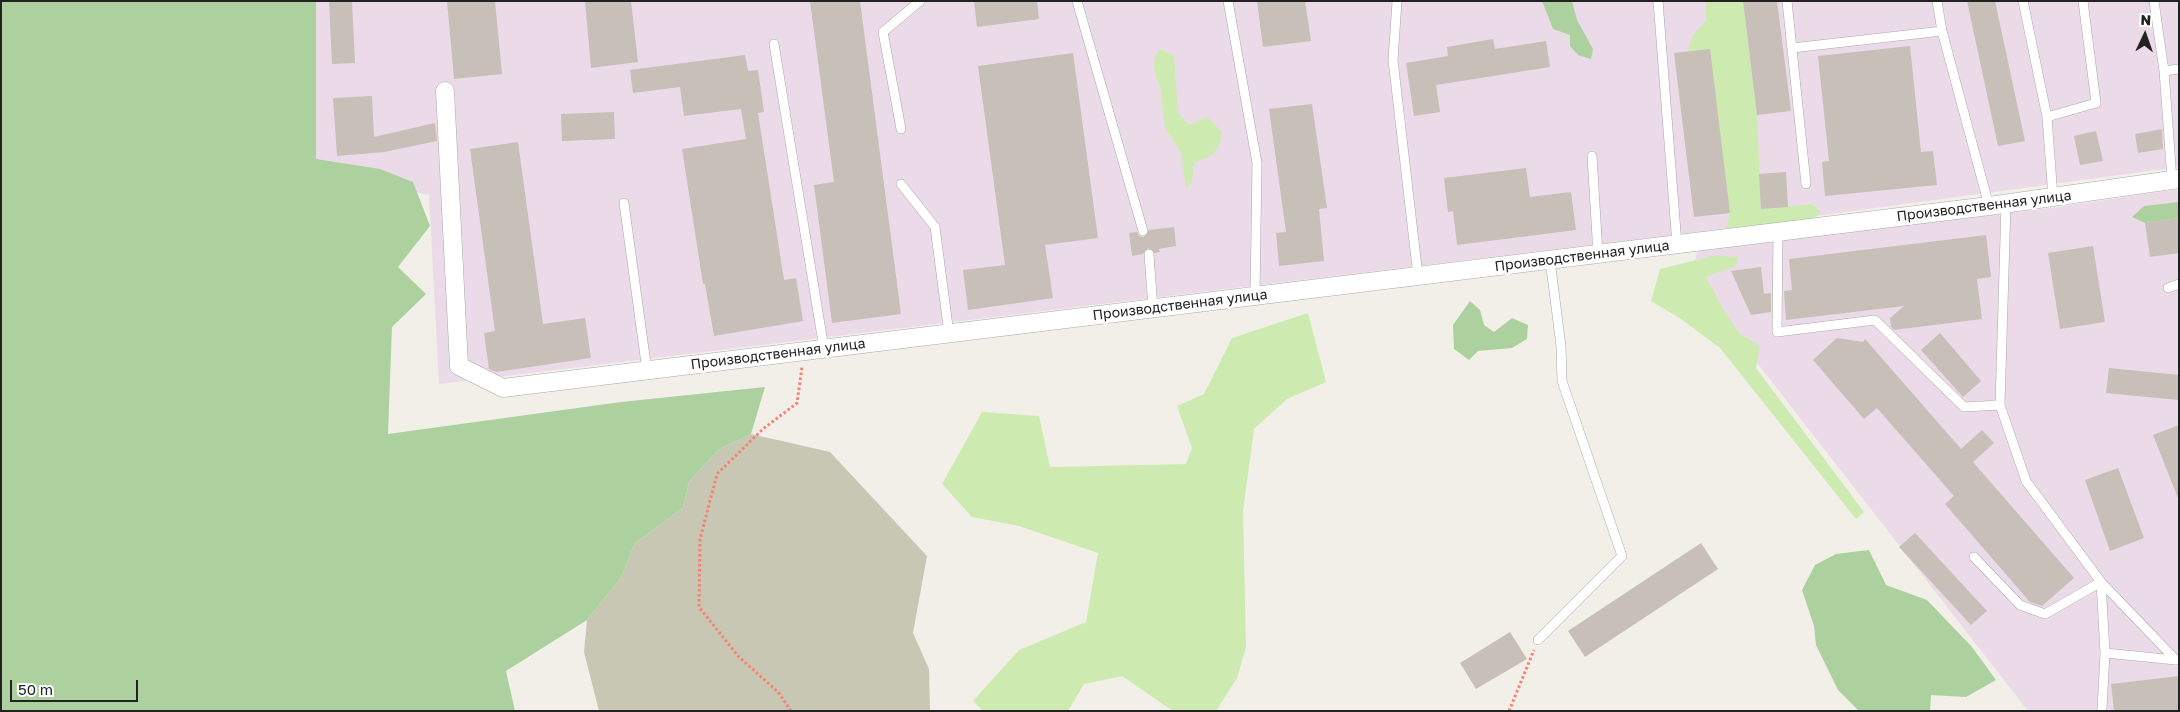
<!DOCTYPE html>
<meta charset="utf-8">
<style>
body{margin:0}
#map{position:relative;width:2180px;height:712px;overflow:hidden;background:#f2efe9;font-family:"Golos Text",sans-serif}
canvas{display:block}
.frame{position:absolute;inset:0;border:2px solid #222;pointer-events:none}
.north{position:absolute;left:2120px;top:10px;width:50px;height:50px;-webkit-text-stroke:4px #fff;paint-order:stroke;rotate:3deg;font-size:14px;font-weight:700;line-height:20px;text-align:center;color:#222}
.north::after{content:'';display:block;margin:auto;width:18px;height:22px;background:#222;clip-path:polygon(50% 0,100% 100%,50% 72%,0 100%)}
.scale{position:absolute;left:10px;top:680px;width:128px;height:22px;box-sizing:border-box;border:2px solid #222;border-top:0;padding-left:6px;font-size:15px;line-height:18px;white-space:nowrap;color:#222;-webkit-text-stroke:4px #fff;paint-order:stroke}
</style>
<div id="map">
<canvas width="2180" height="712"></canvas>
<div class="frame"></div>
<div class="north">N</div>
<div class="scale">50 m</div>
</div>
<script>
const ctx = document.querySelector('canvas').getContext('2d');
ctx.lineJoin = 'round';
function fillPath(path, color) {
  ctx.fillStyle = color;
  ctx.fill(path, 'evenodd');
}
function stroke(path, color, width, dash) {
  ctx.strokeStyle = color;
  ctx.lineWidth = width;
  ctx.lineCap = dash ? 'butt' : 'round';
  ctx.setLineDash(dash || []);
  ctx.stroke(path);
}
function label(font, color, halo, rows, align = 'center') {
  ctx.font = font + ' "Golos Text",sans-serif';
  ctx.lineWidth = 5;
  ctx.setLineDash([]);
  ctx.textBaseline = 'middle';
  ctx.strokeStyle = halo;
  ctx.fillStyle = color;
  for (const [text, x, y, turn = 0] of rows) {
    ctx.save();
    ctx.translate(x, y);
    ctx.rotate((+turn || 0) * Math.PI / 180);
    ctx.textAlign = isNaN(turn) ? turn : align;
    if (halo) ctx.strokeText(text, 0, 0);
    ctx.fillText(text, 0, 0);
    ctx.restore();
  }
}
const industrial = new Path2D(`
 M297 1H2179V167L1690 233 439 384 429 195 304 165Z
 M2179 189V711H2028L1691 278 1698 249 2050 208Z`);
const construction = new Path2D(`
 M751 434 830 452 927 556 913 633 929 669 930 711H599L584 652 587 620 621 578 635 543 683 508 689 482 718 450Z`);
const grass = new Path2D(`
 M1706 1H1743L1757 115 1761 209 1813 204 1821 213 1808 222 1726 228 1730 213 1687 52 1693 35 1706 21Z
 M1160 49 1174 55 1178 113 1189 125 1207 117 1222 132C1219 154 1213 155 1194 163L1192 182 1186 189 1181 153 1165 128 1160 88 1154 69 1155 57Z
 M1717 255 1738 257 1736 266 1706 277 1722 307 1739 333 1760 346 1756 368 1864 512 1856 519 1720 348 1681 319 1651 301 1660 269Z
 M1308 313 1326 382 1287 399 1254 429 1243 511 1246 647 1237 678 1216 711H1173L1122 676 1084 684 1068 711H983L973 701 1019 650 1086 622 1098 553 1019 526 972 517 942 484 982 412 1039 416 1050 467 1186 464 1192 448 1177 406 1204 394 1232 338Z`);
const forest = new Path2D(`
 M1 1H316V159L380 169 413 182 430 226 398 267 426 294 392 327 388 434 621 402 765 387 751 434 718 450 689 482 683 508 635 543 621 578 587 620 506 671 515 711H1Z
 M1542 1H1572L1577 20 1593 49 1591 59 1578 55 1570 46V35L1553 29Z
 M2179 202V218L2145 223 2132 217 2144 206Z
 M1470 301 1480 310 1484 325 1494 332 1512 318 1528 325 1527 339 1512 348 1478 351 1469 360 1454 349 1453 325Z
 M1869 550 1886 585 1927 600 1972 647 1996 680 1966 697 1931 695 1930 711H1859L1838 690 1816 645 1814 626 1802 590 1815 565 1836 554Z`);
const building = new Path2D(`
 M329 1H352L355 63 332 64Z
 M447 1H495L502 74 454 79Z
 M585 1H631L638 62 591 68Z
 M810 1H860L901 314 832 323 814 185 834 182Z
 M974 1H1037L1039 19 977 27Z
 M1257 1H1305L1311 41 1263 47Z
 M1743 1H1777L1791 111 1757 115Z
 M1967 1H1995L2025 141 1998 146Z
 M1493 39 1495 49 1546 41 1550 67 1436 85 1440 112 1414 116 1406 63 1448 56 1447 47Z
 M1910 46 1921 152 1933 151 1937 185 1825 196 1822 162 1829 161 1818 56Z
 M1710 49 1730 213 1694 217 1674 53Z
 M1073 53 1098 238 1045 245 1053 298 968 310 963 270 1005 265 978 66Z
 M745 55 748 71 758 70 764 112 758 113 784 280 796 278 803 321 714 336 705 284H703L682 149 746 139 741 109 684 116 680 87 633 93 630 70Z
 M372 96 374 137 435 123 437 141 384 152 337 156 333 98Z
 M1312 104 1327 208 1319 209 1324 261 1279 266 1276 233 1286 232 1269 109Z
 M614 112 615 139 562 141 561 114Z
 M2162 129 2163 149 2138 153 2135 134Z
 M2096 131 2103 161 2080 165 2074 136Z
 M518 142 543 324 585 318 591 358 496 372 489 369 484 333 495 331 470 149Z
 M1526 168 1530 197 1571 192 1576 230 1457 245 1453 211 1448 212 1444 178Z
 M1786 172 1788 207 1761 209 1759 174Z
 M2179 218V253L2150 257 2145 223Z
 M1174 227 1176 246 1159 249 1160 252 1155 253 1148 248 1143 254 1132 256 1129 233 1137 232 1139 236 1144 237 1149 230Z
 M1986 235 1991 277 1977 279 1982 319 1894 330 1891 327 1890 318 1904 306 1786 320 1784 291 1792 290 1789 259Z
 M2093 246 2105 322 2060 329 2048 253Z
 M1761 267 1764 294 1771 293V312L1751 315 1731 271Z
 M1940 333 1981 381 1963 397 1921 350Z
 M1837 338 1863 342 1865 339 1961 449 1982 430 1994 443 1973 462 2074 578 2042 606 2030 602 1945 504 1954 496 1877 408 1864 419 1813 360Z
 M2109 368 2179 375V400L2106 393Z
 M2179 425V498H2178L2153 435Z
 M2118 468 2144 538 2110 551 2085 480Z
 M1915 533 1987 611 1971 625 1899 547Z
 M1701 543 1718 569 1585 657 1568 631Z
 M1510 632 1527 659 1476 689 1460 663Z
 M2179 676V711H2114L2111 684Z`);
const path = new Path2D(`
 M791 711 778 692 738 656 699 607 700 539 717 474 763 429 797 403 802 367
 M1509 711 1534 650`);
const lane = new Path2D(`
 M1077 1 1143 231
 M1228 1 1257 163 1255 296
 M1397 1 1393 60 1418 276
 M1658 1 1677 245
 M1787 1 1806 184
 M1937 1 1942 31 1989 206
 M2023 1 2047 117
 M2154 1 2164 71
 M774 44 824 349
 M1792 48 1942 31
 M901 129 883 32 920 1
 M1592 156 1598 254
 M2172 180 2164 71 2179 69
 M901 184 935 227 949 334
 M2053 197 2047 117 2096 103 2083 1
 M624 203 647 371
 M2006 204 2000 405 2026 481 2101 582 2105 653
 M1778 232 1777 332 1875 320 1964 407 2000 405
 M1149 254 1153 309
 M2168 288 2179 284
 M1974 557 2020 605 2045 614 2101 582 2176 660 2105 653 2102 709
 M1538 640 1622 556 1562 381 1561 346 1550 260`);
const street = new Path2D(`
 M445 91 459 366 503 388 1989 206 2179 179`);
const streetNames = [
 ["Производственная улица",1984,206,-7],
 ["Производственная улица",1582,256,-7],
 ["Производственная улица",1180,305,-7],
 ["Производственная улица",778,354,-7]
];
fillPath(industrial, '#ebdbe8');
fillPath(construction, '#c7c7b4');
fillPath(grass, '#cdebb0');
fillPath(forest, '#add19e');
fillPath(building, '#c7bfb8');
stroke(lane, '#a9a9a9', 10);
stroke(street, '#a9a9a9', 19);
stroke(path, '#fa8072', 3, [2.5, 2.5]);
stroke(lane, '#fff', 9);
stroke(street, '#fff', 18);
label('14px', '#222', '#fff', streetNames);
</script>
